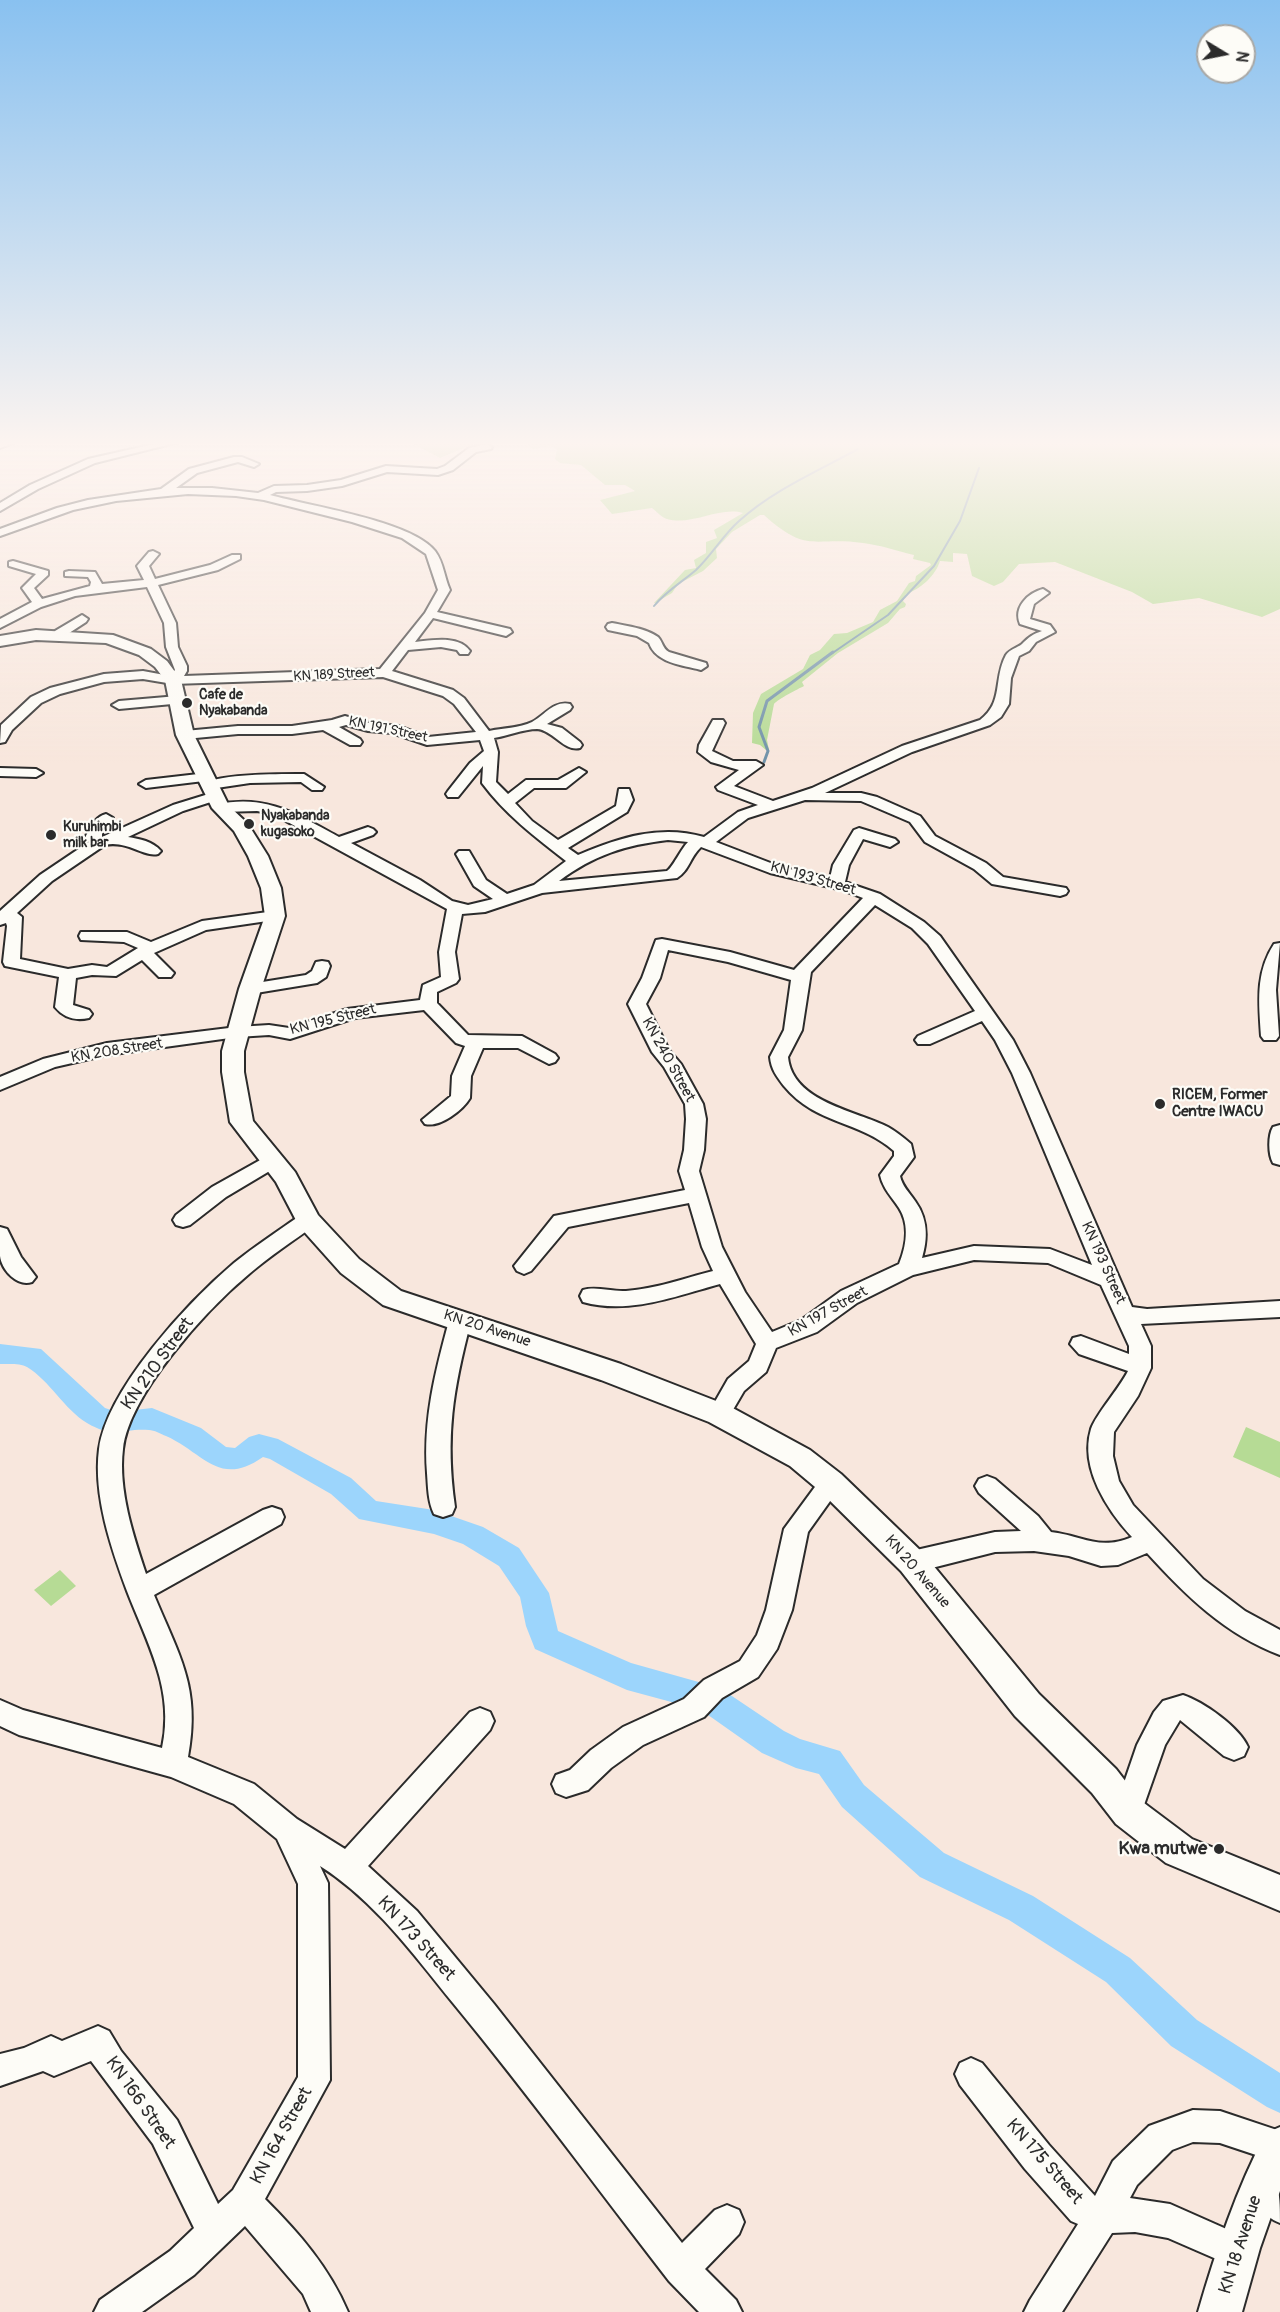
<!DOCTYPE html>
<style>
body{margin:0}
#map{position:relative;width:1280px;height:2312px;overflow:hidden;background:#f8e7dd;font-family:Pangolin,sans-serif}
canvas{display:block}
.north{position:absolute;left:1196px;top:24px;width:60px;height:60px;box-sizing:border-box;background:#fdfcf7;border:2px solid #a9a8a5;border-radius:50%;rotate:100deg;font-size:16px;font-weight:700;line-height:24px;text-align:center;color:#2b2b2b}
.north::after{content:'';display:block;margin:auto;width:21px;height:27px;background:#2b2b2b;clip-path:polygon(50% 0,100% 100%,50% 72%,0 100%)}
</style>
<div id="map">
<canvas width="1280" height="2312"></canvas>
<div class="north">N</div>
</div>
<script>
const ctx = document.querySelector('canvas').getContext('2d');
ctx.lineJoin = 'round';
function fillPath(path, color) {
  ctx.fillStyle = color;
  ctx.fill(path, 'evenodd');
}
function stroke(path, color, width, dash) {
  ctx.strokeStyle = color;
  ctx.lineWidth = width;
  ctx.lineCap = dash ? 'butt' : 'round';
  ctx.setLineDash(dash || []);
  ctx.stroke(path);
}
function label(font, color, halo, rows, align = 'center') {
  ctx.font = font + ' Pangolin,sans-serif';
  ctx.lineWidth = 4.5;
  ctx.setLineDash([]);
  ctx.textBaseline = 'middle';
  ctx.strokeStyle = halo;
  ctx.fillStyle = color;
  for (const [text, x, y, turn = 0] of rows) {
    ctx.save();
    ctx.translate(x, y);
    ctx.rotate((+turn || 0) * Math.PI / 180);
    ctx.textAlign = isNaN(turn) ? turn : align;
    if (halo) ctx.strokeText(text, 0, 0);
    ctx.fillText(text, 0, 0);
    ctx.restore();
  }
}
const green = new Path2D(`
 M410 442H478L440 458Z
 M525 442H1280V609L1262 617 1199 598 1153 604 1132 592 1055 562 1019 564 1003 582 994 586 972 576 967 554 953 553V562L940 561C936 575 921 589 906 594L903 601 906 604 905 607 900 609 888 623 838 653 802 682 804 686C798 689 778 699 774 704L767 740 769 750H766L760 745 752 743 753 713 761 694 803 669 810 655 820 650 834 634 847 633 873 622 880 610 897 601 909 583 915 581 916 576 931 565 930 563 913 559 914 555C897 551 880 545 863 543 814 536 808 555 764 515H760L732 532 716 549 717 558 703 571 678 584 672 593 655 603H654L685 570 696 568 694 560 706 553V542L717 538 714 530 743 513C719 506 693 526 667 519 662 518 656 511 652 508L612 514 600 500 635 491 625 485H605L581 465 560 463 555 459 557 449 550 446 533 449Z
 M1246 1427 1280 1442V1478L1233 1457Z
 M60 1570 76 1586 51 1606 34 1590Z`);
const streamFar2 = new Path2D(`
 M654 606C666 591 682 582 696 570 712 555 723 535 739 521 773 490 818 471 858 449
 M831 654 888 615 934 566 960 521 979 468`);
const streamFar1 = new Path2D(`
 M764 762 768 751 759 727 767 701 833 652`);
const stream = new Path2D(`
 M932 1865 933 1879`);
const river = new Path2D(`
 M0 1344 41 1349 105 1408 117 1412 152 1408 201 1428 226 1447 235 1448 249 1437 259 1434 278 1439 351 1478 376 1501 434 1510 483 1527 519 1548 549 1593 558 1631 631 1663 720 1688 784 1731 800 1739 840 1751 864 1785 944 1853 1033 1896 1130 1958 1197 2020 1280 2073V2113L1267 2107 1171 2046 1106 1982 1009 1920 920 1877 842 1807 819 1774 796 1768 762 1753 701 1710 627 1690 535 1649 526 1626 520 1597 499 1566 463 1544 434 1534 359 1519 331 1494 270 1459 263 1457C219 1488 204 1453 166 1436 161 1434 154 1430 149 1430 123 1428 114 1439 87 1423 64 1409 50 1381 27 1367 21 1363 8 1364 0 1364Z`);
const minor = new Path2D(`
 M0 442H16L0 448Z
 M163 442H179L95 463 38 489 0 511V503L30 485 88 459Z
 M487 444 492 447 491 449 476 452 453 470 438 475 387 472 342 486 307 491 276 492 270 495C309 506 412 521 435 551 444 563 444 577 450 590L437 612 510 629 512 632 506 636 433 618 415 642C432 640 459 635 470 651L468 654H460L457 650 441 647 408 650 392 671 453 690 464 698 489 731C502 728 520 728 532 722 544 716 554 700 570 704L572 707 570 710 547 724 562 728 580 742 582 745 580 748C564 752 553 730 537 729 524 729 507 736 494 738L498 752 496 782 508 794 526 780H558L579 768 586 772 566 788H534L515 803 532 821 558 840 616 806 619 789H629L633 800 627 812 568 848 578 855C618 838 660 824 704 837L738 812 758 805 718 790 716 787 739 770 711 762 698 752 699 745 713 720H723L725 723 712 751 733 761H756L763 765 734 786 773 801 812 788 902 746 980 720C1004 702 993 679 1006 655 1010 649 1017 648 1022 644 1029 637 1033 634 1042 631L1020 624C1013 607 1028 593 1043 589L1049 593 1034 604 1030 619 1050 625 1055 632 1036 642 1029 651 1019 656 1011 678 1009 704 1001 717 990 725 912 752 825 793H861L877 797 920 816 935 836 986 863 1003 877 1066 888 1068 891 1066 894 1060 896 992 884 974 869 925 842 910 822 861 801 805 800 748 818 716 842 781 867 830 878 833 865 854 830 859 828 895 839 898 842 890 847 863 839 849 865 845 882 880 894 924 922 940 936 1013 1040 1030 1073 1132 1307 1147 1309 1280 1301V1317L1141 1324 1151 1346V1368L1138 1396 1114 1432 1113 1456 1119 1481 1133 1505 1203 1579 1245 1611 1280 1630V1655C1226 1635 1185 1595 1147 1553L1118 1565 1101 1566 1069 1556 1034 1551 995 1552 912 1573 903 1570 900 1562 903 1554 912 1551 995 1532 1021 1531 979 1493 975 1486 979 1479 987 1476 995 1479 1038 1516 1051 1532C1084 1536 1099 1551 1132 1537 1108 1511 1079 1468 1091 1429 1096 1414 1119 1389 1128 1371L1079 1354 1070 1344 1073 1338 1081 1336 1129 1354V1346L1101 1285 1048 1263 974 1260 913 1275 857 1303 817 1332 776 1348 766 1372 744 1391 727 1420 719 1423 711 1420 708 1414 728 1379 749 1361 756 1344 720 1284C676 1296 629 1315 583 1302L580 1296 583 1290C597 1286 611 1292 626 1291 655 1289 685 1278 713 1271L702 1247 689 1203 568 1227 531 1271 524 1274 517 1271 514 1266 554 1216 685 1190 679 1171 684 1150 686 1119 685 1104 664 1067 652 1052 628 1004 642 978 656 940 662 939 730 952 794 970 863 898 842 890 770 873 701 847C690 857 689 871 677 878L542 893 485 912 462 914 455 952 459 979 456 983 437 992V1003L468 1035 522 1036 555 1054 558 1058 555 1062 549 1064 518 1048H483L471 1076 470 1098C463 1110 440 1128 425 1124L422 1120 451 1096 452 1076 465 1046 456 1043 424 1010 355 1018 290 1039 269 1035 237 1037 107 1055 55 1067 0 1090V1077L43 1059 107 1043 237 1027 269 1025 289 1028 347 1009 420 1000 423 985 441 977 439 952 447 909 273 814 257 811 221 812 216 811 214 808 216 805C265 793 298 815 339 837L368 827 373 829 376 832 373 835 351 843 420 880 452 901 468 905 493 899 474 886 456 854 459 851H469L486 880 507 894 534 885 566 861C535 837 505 814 482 783L483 766 458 797H448L446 794 448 791 470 763 484 751 480 740 427 745 392 733 368 731 346 725 339 727 360 739 362 742 360 745H350L323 730 292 734H238L185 739 178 735 185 731 238 726H292L332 720 345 716 369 723 399 726 428 737 476 732 454 704 443 696 383 677 173 684 143 679 104 682 60 694 41 703 12 730 5 742 0 743 1 725 31 697 50 688 104 674 143 671 170 676 175 670 166 647 164 623 147 587 75 596 41 607 0 628V619L32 602 22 588 36 574 9 566V562L13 561 48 571V575L34 588 42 599 90 586 91 582 88 577 65 576V572L69 571 95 572 102 584 144 580 137 566 149 552 153 551 159 554 149 566 155 579 210 565 232 555H240V559L218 570 158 585 176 623 178 647 187 666V671L184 676 380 669 425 613 438 590 426 554 402 538 352 522 264 500 236 496 188 494 116 501 73 510 0 536V529L57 508 88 500 161 489 189 469 234 457H242L259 464 254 467 238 462 197 473 176 488H212L258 493 274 486 307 485 341 480 386 466 437 469 445 466 469 448ZM668 840 688 842C681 849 673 867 667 871L559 881C594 855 625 845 668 840ZM875 905 912 928 928 944 975 1011 918 1036 915 1040 918 1044H930L982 1021 995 1040 1012 1073 1092 1265 1050 1249 974 1246 922 1258C928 1238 928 1219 915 1201 909 1192 902 1186 900 1176L914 1157 911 1144C904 1138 897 1132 888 1127 857 1111 792 1102 788 1057L802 1030 811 972ZM668 950 728 962 791 980 784 1030 770 1057C771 1069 777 1077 784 1086 816 1125 859 1120 894 1151V1156L880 1175C883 1189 892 1197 899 1208 910 1225 906 1247 899 1264L841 1291 801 1320 772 1332 745 1292 722 1247 699 1171 704 1150 706 1119 703 1104 681 1064 669 1050 646 1004 660 978Z
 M82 615 88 619 86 622 63 637H55L53 634 55 631Z
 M612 623C627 626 645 628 658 637 663 642 662 648 669 652L706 663 707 666 701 670C682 665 656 663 649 643L637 636 608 630 606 627 608 624Z
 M178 696 183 697 185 700 183 703 119 709 112 705 119 701Z
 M0 768 36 769 43 773 36 777 0 776Z
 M207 773 212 774 214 777 212 780 146 788 139 784 146 780Z
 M304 774 324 787 322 790H312L301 782 250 783 210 789 203 785C215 773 285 774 304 774Z
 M215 792 222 796 220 799 183 811 128 837C140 839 152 841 161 851L158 854C145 858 127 840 105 845L52 881 17 913 22 917 20 959 68 969 92 965 107 967 138 948 124 942 81 940 79 936 81 932H127L151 942 202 921 275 911 281 913 283 916 281 919 206 930 154 953 174 973 171 977H159L142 960 116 976 92 975 76 978 73 1005 89 1010 92 1014 89 1018C76 1021 64 1018 55 1007L59 977 5 966 3 962 7 926 6 923 0 925V911L40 875 89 842 85 838C89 829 96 816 106 814L113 818 102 833V837L173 805Z
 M1280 943 1276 990 1279 1036 1276 1040H1264L1261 1036C1259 1003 1255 973 1274 944Z
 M322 961 328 962 330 966 326 977 317 983 250 994 244 993 241 989 244 985 250 984 306 975 312 971 316 962Z
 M1280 1125V1165L1273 1163C1268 1154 1268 1135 1273 1127Z
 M271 1154 278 1156 281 1161 278 1166 226 1197 190 1225 183 1227 176 1225 173 1220 176 1215 212 1187Z
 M308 1213 315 1215 318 1220 315 1225C293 1241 270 1256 249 1274 207 1309 129 1394 123 1449 118 1490 133 1535 146 1574L263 1510 272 1507 281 1510 284 1517 281 1524 154 1595C179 1656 201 1687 188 1757L254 1784 297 1819 345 1849 470 1712 480 1708 490 1712 494 1721 490 1730 368 1866 417 1911 494 2004 682 2243 715 2210 727 2205 739 2210 744 2222 739 2234 705 2269 736 2300 742 2312H699L669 2281C597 2188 528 2094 453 2003 414 1955 374 1900 320 1866L328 1883 330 2080 265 2199C299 2233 329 2267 348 2312H311L303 2294 245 2226 194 2275 142 2312H94L100 2300 170 2251 194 2228 153 2144 91 2061 54 2076 43 2071 0 2086V2054L24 2048 51 2036 62 2041 98 2026 109 2031 121 2051 177 2120 218 2204 233 2190 298 2077V1884L277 1839 234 1804 171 1777 19 1735 0 1726V1700L23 1710 162 1748C175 1690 147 1643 127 1591 111 1548 93 1495 99 1449 107 1389 189 1301 234 1263 255 1246 278 1231 301 1215Z
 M0 1227 7 1229 21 1257 36 1277 32 1282C18 1287 2 1271 0 1256 0 1246 0 1236 0 1227Z
 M460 1313 468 1315 471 1321C453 1389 445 1437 455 1507L452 1514 443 1517 434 1514C428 1502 428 1487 427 1473 423 1420 435 1372 449 1321L452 1315Z
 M831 1473 839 1476 843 1483 808 1532 792 1610 777 1649 758 1677 722 1698 704 1717 643 1745 611 1768 588 1790 566 1797 556 1793 552 1784 556 1775 570 1770 591 1750 623 1727 684 1699 704 1680 740 1661 757 1635 766 1610 784 1529 823 1476Z
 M1183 1695C1204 1702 1239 1727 1248 1747L1244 1756 1234 1760 1224 1756 1180 1720 1165 1745 1138 1822 1128 1826 1118 1822 1114 1812 1137 1745 1154 1712 1163 1701Z
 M971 2058 982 2063 1049 2145 1095 2196 1113 2161 1149 2126 1193 2110 1220 2111 1280 2131V2163L1220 2143 1193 2142 1172 2150 1137 2185 1130 2198 1170 2204 1249 2239 1254 2251 1249 2263 1237 2268 1168 2238 1135 2232 1112 2233 1062 2312H1024L1030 2300 1078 2224 1071 2221 1025 2169 960 2085 955 2074 960 2063Z
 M1261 2164C1280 2176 1280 2197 1280 2223 1262 2216 1252 2198 1244 2181L1249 2169Z`);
const major = new Path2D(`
 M36 630 113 635 151 649 167 661 181 680 194 735 229 806 248 824 268 856 281 888 285 916 261 989 244 1051V1072L253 1121 295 1172 318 1215 359 1259 401 1291 621 1364 729 1406 810 1450 841 1474 923 1553 1039 1694 1116 1769 1140 1800 1192 1839 1280 1875V1911L1166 1863 1116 1824 1092 1793 1015 1716 901 1571 821 1492 790 1466 709 1422 601 1380 383 1305 341 1273 299 1226 276 1182 230 1122 222 1072V1051L239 989 265 916 261 888 248 856 234 831 212 808 176 735 165 680 155 667 139 655 106 643 36 640 0 646V636Z
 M1280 2127V2191L1260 2248 1242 2312H1198C1216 2250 1236 2190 1266 2133Z`);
const markers = [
 [187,703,6,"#2b2b2b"],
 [249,824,6,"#2b2b2b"],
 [51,835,6,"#2b2b2b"],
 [1160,1104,6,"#2b2b2b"],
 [1219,1849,6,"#2b2b2b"]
];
const farStreetnames = [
 ["KN 189 Street",334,675,-3],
 ["KN 191 Street",388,730,12]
];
const farPoinames = [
 ["Cafe de",199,695],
 ["Nyakabanda",199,711],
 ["Nyakabanda",261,816],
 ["kugasoko",261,832],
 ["Kuruhimbi",63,827],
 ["milk bar",63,843]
];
const streetNames = [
 ["KN 193 Street",813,879,16],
 ["KN 195 Street",333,1020,-14],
 ["KN 208 Street",117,1051,-9],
 ["KN 240 Street",668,1060,61],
 ["KN 193 Street",1103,1263,66],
 ["KN 197 Street",828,1312,-29],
 ["KN 20 Avenue",487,1329,18],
 ["KN 20 Avenue",917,1572,49]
];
const poiNames = [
 ["RICEM, Former",1172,1095],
 ["Centre IWACU",1172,1112]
];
const nearStreetnames = [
 ["KN 210 Street",158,1364,-54],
 ["KN 173 Street",416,1939,48],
 ["KN 166 Street",140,2103,55],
 ["KN 164 Street",282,2136,-61],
 ["KN 175 Street",1044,2162,49],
 ["KN 18 Avenue",1241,2245,-72]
];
const nearPoinames = [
 ["Kwa mutwe",1207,1849]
];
fillPath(green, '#b6db95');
stroke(streamFar2, '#6f91a8', 2);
stroke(streamFar1, '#6f91a8', 3);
stroke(stream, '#6f91a8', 6);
fillPath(river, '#9cd5fc');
stroke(minor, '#2b2b2b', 4);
stroke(major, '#2b2b2b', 4);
fillPath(minor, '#fdfcf7');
fillPath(major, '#fdfcf7');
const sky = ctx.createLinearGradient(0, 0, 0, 765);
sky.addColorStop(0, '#89c1f0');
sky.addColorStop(0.58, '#fcf4f0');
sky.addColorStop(1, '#fcf4f000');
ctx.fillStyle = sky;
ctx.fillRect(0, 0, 1280, 765);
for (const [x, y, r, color] of markers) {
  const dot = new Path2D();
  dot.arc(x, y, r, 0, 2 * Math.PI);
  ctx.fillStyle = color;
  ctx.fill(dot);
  stroke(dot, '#fdfcf7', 2);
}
label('14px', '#2b2b2b', '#fdfcf7', farStreetnames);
label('bold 14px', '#2b2b2b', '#fdfcf7', farPoinames, 'left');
label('15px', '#2b2b2b', '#fdfcf7', streetNames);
label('bold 15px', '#2b2b2b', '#fdfcf7', poiNames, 'left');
label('18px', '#2b2b2b', '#fdfcf7', nearStreetnames);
label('bold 18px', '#2b2b2b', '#fdfcf7', nearPoinames, 'right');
</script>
